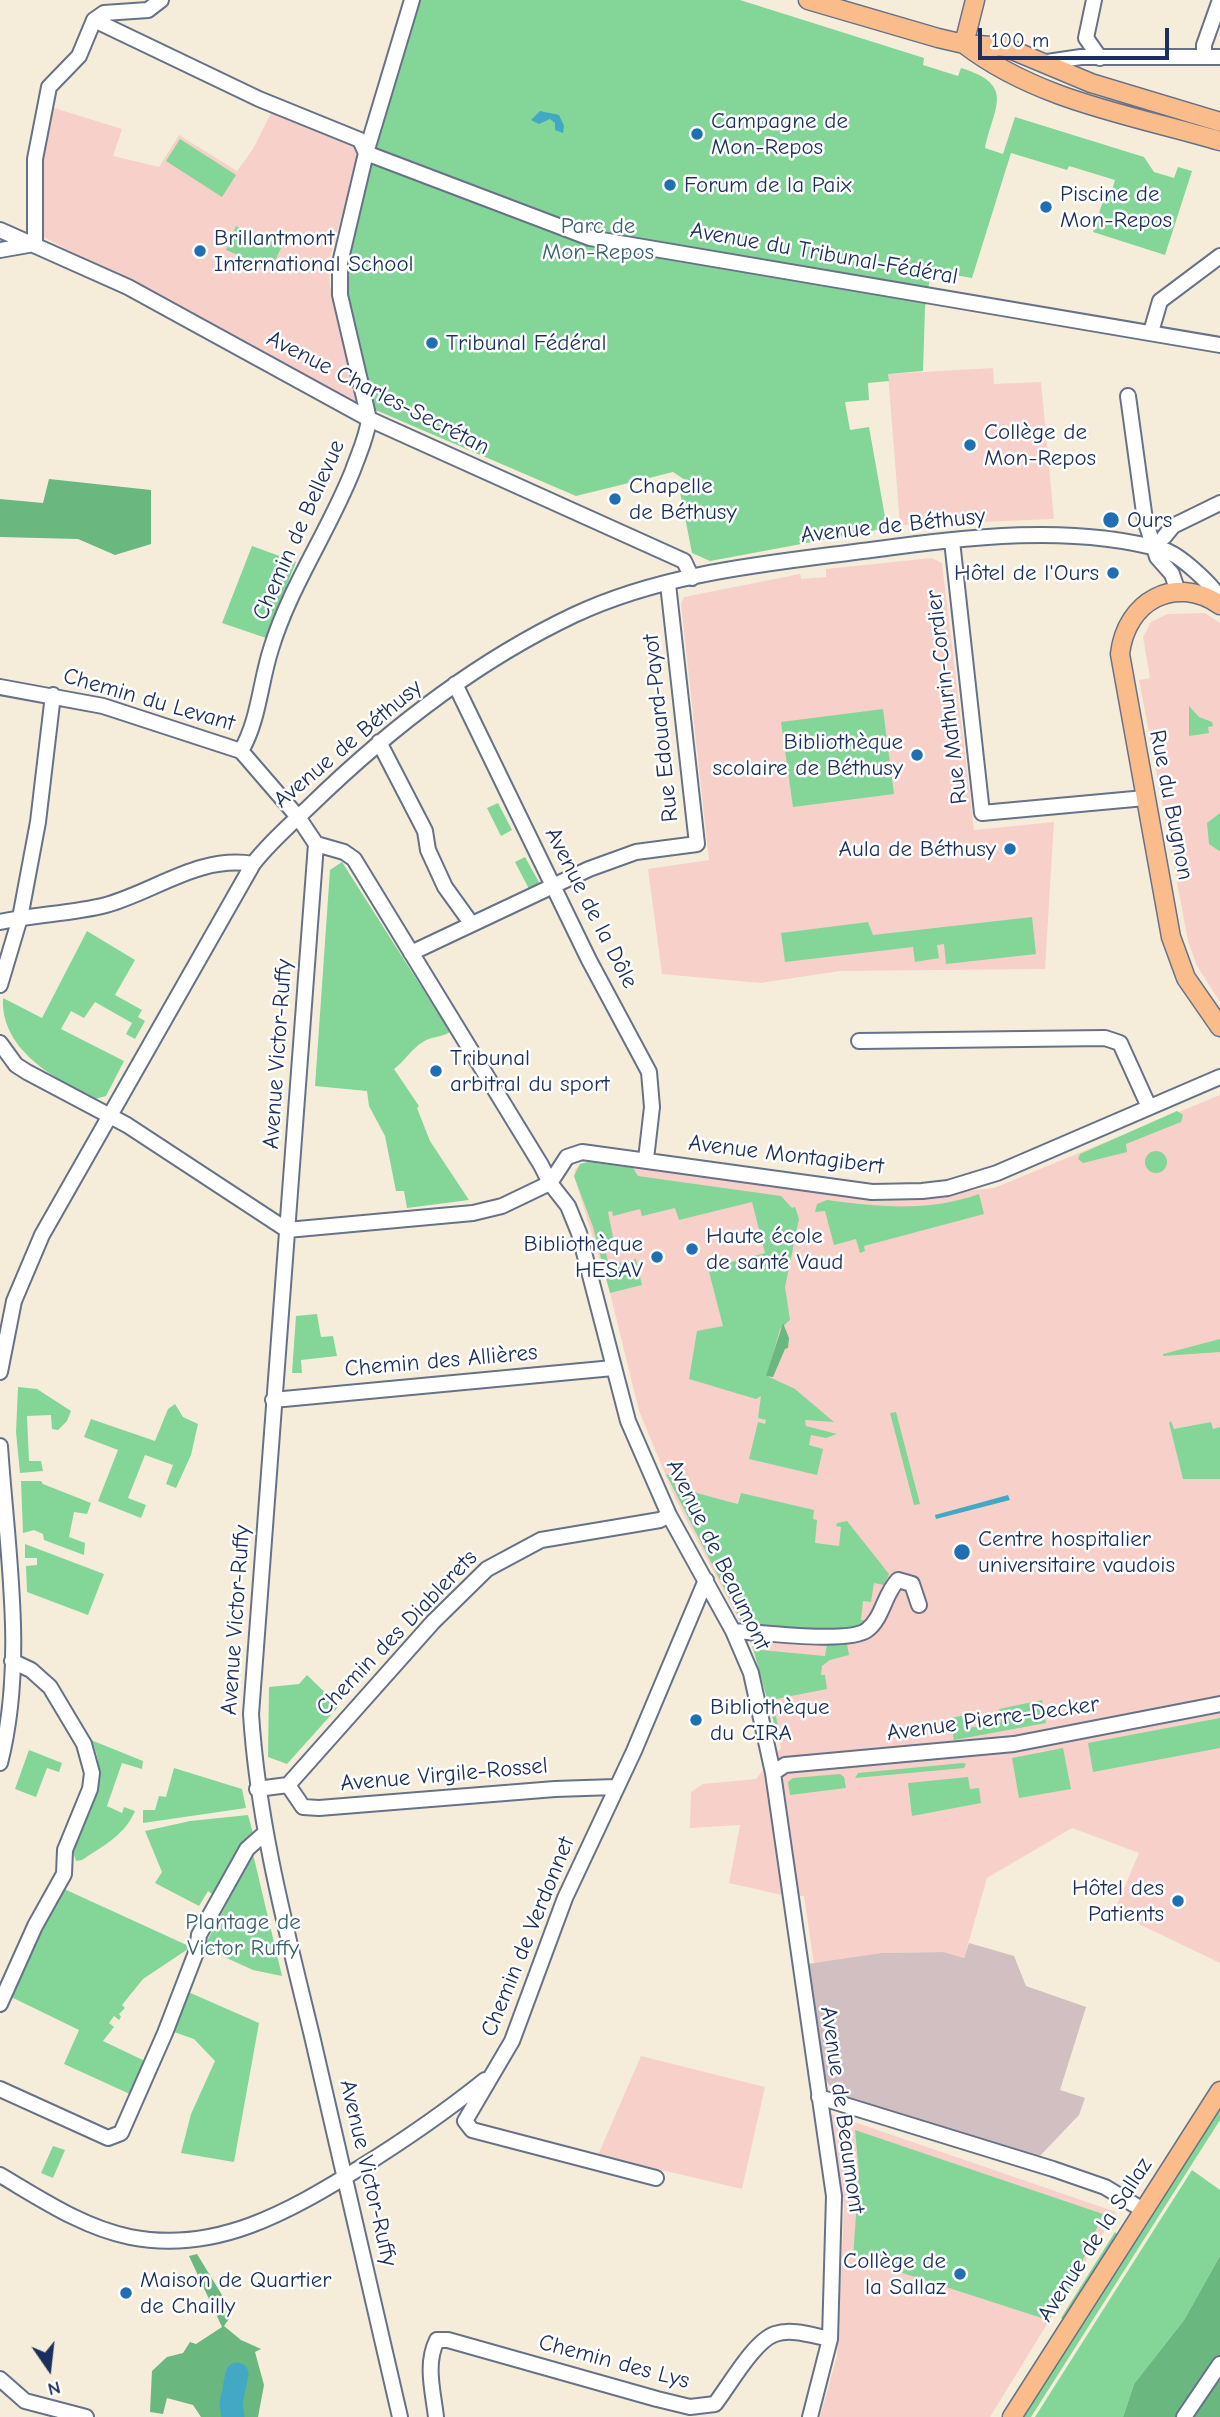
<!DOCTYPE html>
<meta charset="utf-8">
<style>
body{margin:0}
#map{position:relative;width:1220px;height:2417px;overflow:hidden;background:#f5edd9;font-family:"Comic Neue",sans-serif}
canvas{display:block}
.north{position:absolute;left:14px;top:2333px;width:70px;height:70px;-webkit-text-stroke:5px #fff;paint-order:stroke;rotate:166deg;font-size:19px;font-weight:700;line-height:28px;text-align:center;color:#1b2f5e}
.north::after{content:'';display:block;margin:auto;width:24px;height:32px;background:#1b2f5e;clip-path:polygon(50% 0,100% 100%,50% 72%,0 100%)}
.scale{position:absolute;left:978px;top:28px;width:191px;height:32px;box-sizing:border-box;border:4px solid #1b2f5e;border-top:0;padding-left:9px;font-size:21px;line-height:24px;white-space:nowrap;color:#1b2f5e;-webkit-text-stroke:5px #fff;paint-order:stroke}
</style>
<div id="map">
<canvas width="1220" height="2417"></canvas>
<div class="north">N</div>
<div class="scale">100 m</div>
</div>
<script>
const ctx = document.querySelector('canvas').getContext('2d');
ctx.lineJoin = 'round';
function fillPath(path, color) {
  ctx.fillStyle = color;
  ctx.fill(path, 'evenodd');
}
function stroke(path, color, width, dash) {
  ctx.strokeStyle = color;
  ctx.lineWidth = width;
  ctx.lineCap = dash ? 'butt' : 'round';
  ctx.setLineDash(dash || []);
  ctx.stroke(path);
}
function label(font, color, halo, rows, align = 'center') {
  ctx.font = font + ' "Comic Neue",sans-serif';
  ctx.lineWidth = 5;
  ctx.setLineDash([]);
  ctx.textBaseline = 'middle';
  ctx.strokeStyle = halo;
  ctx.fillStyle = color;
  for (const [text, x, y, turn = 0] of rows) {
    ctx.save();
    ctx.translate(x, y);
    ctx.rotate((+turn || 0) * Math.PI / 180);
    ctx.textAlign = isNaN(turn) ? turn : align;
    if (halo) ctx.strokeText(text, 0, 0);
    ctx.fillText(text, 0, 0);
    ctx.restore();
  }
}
const built = new Path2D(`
 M51 107 122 129 113 156 159 167 179 135 237 171 253 149 271 113 358 149V159L329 261 330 286 358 399 351 403 40 235 41 158Z
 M993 368 994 384 1041 382 1054 519 900 525 888 374Z
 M932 558 942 563 974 830 1054 822 1045 969 840 971 760 983 662 974 648 869 709 860 681 604 684 597 800 574 801 579 826 577V569Z
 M1205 613 1220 623V1002L1197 966 1188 941 1139 680 1150 678 1143 637 1151 622 1167 614Z
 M1220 1095V1963L1114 1912 1139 1853 1072 1828 987 1878 964 1958 944 1952 881 1953 814 1964 804 1896 782 1895 729 1883 740 1825 690 1828 691 1792 703 1784 756 1779 781 1748 752 1645 675 1498 639 1411 610 1293 574 1176 575 1170 580 1164 588 1162 733 1178 957 1192 994 1188Z
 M641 2056 765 2087 742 2189 598 2155Z
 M831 2114 1116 2212 990 2417H820L837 2356 844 2207Z`);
const industrial = new Path2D(`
 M969 1943 1014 1956 1026 1986 1086 2007 1060 2090 1085 2098 1079 2115 1037 2159 836 2095 824 2077 808 1964 881 1953 944 1952 964 1958Z`);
const green = new Path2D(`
 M417 0H740L924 58 923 65 958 76 961 68C1016 85 994 106 985 148L1003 154 1015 117 1144 157 1154 172 1174 178 1178 167 1192 171 1165 255 1093 232 1103 201 1110 197 1115 180 1069 166 1067 170 1011 153 972 278 931 271 925 308 923 371 888 374 889 381 868 383 869 400 845 402 850 430 869 427 887 528 710 561 692 553 679 487 685 480 673 472 576 496 371 408 348 294 345 262 379 129Z
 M180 139 236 175 222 197 166 161Z
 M236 226 282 246 271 269 226 250Z
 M252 546 296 562 266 638 222 623Z
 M1189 706 1199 717 1212 722 1213 726 1208 727 1209 733 1189 736Z
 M883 709 894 794 793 807 781 722Z
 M498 803 512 830 501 836 487 808Z
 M1220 813V850L1219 851 1209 844 1207 823Z
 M525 857 540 884 529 889 515 862Z
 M342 862 450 1032C440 1038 432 1036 423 1042 411 1049 406 1060 394 1069L419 1106 417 1108 430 1141 469 1200 407 1208 404 1191H396L385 1136 369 1106 367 1091 315 1086 330 870Z
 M1032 917 1036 954 946 964 944 944 937 945 939 958 915 962 913 947 785 962 781 933 868 922 873 935Z
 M87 931 135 960 115 995 142 1010 138 1017 145 1021 135 1039 126 1034 132 1023 95 1002 84 1018 71 1011 61 1029 124 1061 106 1096 95 1099C60 1081 0 1052 3 998L42 1018Z
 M1177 1111 1183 1115 1181 1122 1126 1144 1127 1152 1083 1163 1078 1159 1080 1154Z
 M1145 1162a11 11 0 1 1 22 0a11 11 0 1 1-22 0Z
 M588 1162 633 1168 638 1176 781 1196 792 1208 795 1207 799 1219 785 1287 790 1320 780 1329 767 1376 795 1389 834 1422 805 1420 806 1426 837 1434 826 1438 811 1435 809 1445 823 1449 817 1475 749 1459 758 1422 765 1424 766 1420 758 1418 761 1396 756 1399 689 1379 697 1331 723 1326 708 1268 765 1253 752 1202 679 1220 675 1208 642 1216 640 1209 613 1216 612 1211 608 1212 614 1242 604 1245 609 1265 636 1259 642 1285 610 1293 593 1227 574 1176 580 1164Z
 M979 1194 984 1214 864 1246 865 1251 860 1253 856 1239 834 1245 825 1211 815 1212 817 1204 827 1200C880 1207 928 1212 979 1194Z
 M317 1314 321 1337 333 1336 337 1356 301 1360 302 1373H292L296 1316Z
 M1220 1339V1352L1163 1356V1354Z
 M18 1387 37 1389 71 1411 67 1421 58 1430 52 1429 51 1415 27 1416 29 1461H41L43 1471 20 1473 16 1432Z
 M175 1404 183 1417 198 1424 191 1455 176 1488 166 1484 173 1465 145 1455 128 1498 146 1505 141 1518 98 1501 118 1450 84 1437 91 1419 155 1441 168 1409Z
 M896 1412 920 1504 914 1505 890 1413Z
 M1171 1421 1174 1429 1211 1422 1213 1429 1220 1427V1479H1183L1169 1423Z
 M666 1474 675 1477V1487L730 1502 738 1504 741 1493 814 1510 813 1519 817 1520 815 1543 839 1546 841 1527 836 1526 837 1523 847 1521 889 1574 884 1585 874 1583 871 1602 863 1601 861 1620 870 1621 843 1632 742 1623Z
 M21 1481H41L43 1484 91 1503 87 1514 74 1512 69 1537 85 1543 84 1555 44 1540 43 1534 34 1530 23 1533Z
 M25 1544 104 1574 88 1615 27 1592 26 1566 37 1565V1558H25Z
 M762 1638 761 1650 825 1656 827 1644H847L849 1655 830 1660 822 1666 821 1675H825L827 1689 776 1699 773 1703 779 1730 775 1727 752 1645 756 1639Z
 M307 1675 339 1706 287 1764 268 1757 269 1687 299 1684Z
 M1042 1700 1046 1723 954 1740 950 1718 966 1715 969 1728 1001 1722 999 1709Z
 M1220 1718V1748L1093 1772 1088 1743Z
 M91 1740 143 1761 142 1769 122 1763 107 1806 122 1813 124 1807 135 1811C125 1835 103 1846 82 1860L76 1861 72 1849C86 1815 111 1776 91 1740Z
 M1063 1748 1071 1789 1019 1798 1012 1758Z
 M29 1750 62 1763 59 1772 47 1768 36 1797 15 1789Z
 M963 1763 966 1764 964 1768 855 1778 858 1773Z
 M174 1768 242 1789 246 1808 143 1823V1810H155L159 1796 166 1797Z
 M840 1774 844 1777 846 1788 790 1795 788 1782 793 1778Z
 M968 1777 970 1789 979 1788 981 1803 912 1816 908 1783Z
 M248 1815 253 1833 215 1896 208 1891 199 1906 155 1883 162 1872 145 1831 190 1821Z
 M253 1854 282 1976 253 1970 209 1950 205 1945Z
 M62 1888 191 1947 143 1979 122 2005 125 2008 119 2014 121 2017 119 2020 114 2016 109 2023 114 2027 103 2041 147 2062 132 2095 64 2064 79 2030 7 1995Z
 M186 1991 259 2023 234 2162 181 2153 191 2114 215 2061 194 2039 171 2031Z
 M1220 2107V2120L1031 2417H1023Z
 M855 2130 1103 2214 1067 2297 1048 2320 853 2257 859 2173Z
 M53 2146 65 2150 53 2178 41 2173Z
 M1192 2170 1220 2190V2256L1184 2320 1134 2384 1123 2417H1035Z
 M1115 2232 1118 2235 1064 2320 1061 2318Z`);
const forest = new Path2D(`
 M49 479 151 490V544L115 555 78 539 0 537V499L43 503Z
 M783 1323 789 1338 788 1348 785 1349 773 1377 766 1376Z
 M197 2254 233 2313 224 2326 241 2340 261 2349 255 2352 264 2385 258 2417H201L193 2405 167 2398 163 2414 150 2412 152 2371 167 2357 183 2353 190 2342 196 2344 222 2327 189 2256Z
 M1220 2256V2417H1123L1134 2384 1184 2320Z`);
const water = new Path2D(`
 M540 111 559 115 564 126 563 133 555 130V123L550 119 539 124 531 120Z
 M1008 1495 1010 1500 936 1519 935 1515Z`);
const river = new Path2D(`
 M233 2417 231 2404 237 2374`);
const minor = new Path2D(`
 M1094 0 1086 38 1100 58
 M94 20 259 99 360 140 366 153 590 238 1220 345
 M1204 57V45L1220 0
 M1047 62 1081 57H1220
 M0 230 128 287 369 419 684 561 692 578
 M35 244V159L49 87 79 56 94 20 104 13 148 10 161 0
 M0 250 34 244
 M1151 332 1160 301 1220 256
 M1128 396 1145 520 1157 557 1172 574 1178 592
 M1164 537 1173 526 1220 503
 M952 541 982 813 1145 798
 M455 684 589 960 649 1072 652 1107 646 1159
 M0 687 103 706 241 751 298 817 316 844 251 1714C258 1824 286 1929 312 2036 341 2163 371 2290 400 2417
 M379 742 425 831 428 850 445 887 471 923
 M241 751C259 720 260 683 271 649 290 586 329 531 353 470 359 453 367 437 369 419L340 295V263L366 153 412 0
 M316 844 344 852 354 859 541 1165 550 1183 568 1206 579 1233 628 1421 669 1515 733 1631 751 1673 773 1773 834 2196 830 2339 810 2417
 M0 922C35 914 71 914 106 905 156 891 199 855 253 864
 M411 953 589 869 636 852 697 844 668 584
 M0 985 20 918 38 822 53 695
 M859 1041 1105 1038 1120 1043 1149 1107
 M0 1043 16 1065 27 1072 127 1125 287 1230 473 1213 502 1206 550 1183
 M550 1183 567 1157 582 1152 872 1192 922 1191 948 1188 997 1173 1220 1077
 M0 1372 14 1301 42 1235 253 864C270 842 290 825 310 806 388 730 475 662 574 615 661 574 761 564 855 552 955 539 1065 522 1164 550 1179 554 1213 585 1220 599
 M273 1400 613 1368
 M0 1446C7 1551 26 1661 0 1763
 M733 1631C760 1632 849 1644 867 1630 883 1618 884 1594 898 1580L912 1584 919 1605
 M773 1773 785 1765 1014 1744 1220 1704
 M288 1785 433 1622 487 1569 541 1540 660 1520 669 1515
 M288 1785 303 1807 319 1808 555 1789 615 1787
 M257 1789 288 1785
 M0 2004 35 1926 64 1874 65 1850 90 1789 92 1773 84 1744 50 1687 31 1670 12 1661
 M0 2089 108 2138 121 2133 165 2033 197 1950 199 1935 247 1849 265 1833
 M819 2097 1053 2169 1105 2187 1143 2210
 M0 2175C41 2199 82 2227 130 2237 216 2254 288 2212 358 2169 403 2141 444 2113 485 2080
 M656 2178 472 2130 465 2121 512 2041 565 1898 634 1751 706 1580
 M0 2379 25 2401 86 2417
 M436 2417C433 2391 425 2364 437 2340H448L657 2399 690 2407 715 2404C729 2386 754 2341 775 2334 792 2328 814 2336 830 2339
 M1184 2417 1220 2364`);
const major = new Path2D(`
 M808 0 938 38 964 44 1005 47 1091 83 1220 122
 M964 44C1038 101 1132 115 1220 141
 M964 44 975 0
 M1220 605C1175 574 1126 601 1120 654L1171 937 1186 978 1220 1027
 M1012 2417 1220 2091`);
const markers = [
 [697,134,7,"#1f6fb2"],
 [670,185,7,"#1f6fb2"],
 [1046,207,7,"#1f6fb2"],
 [200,251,7,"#1f6fb2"],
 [432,343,7,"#1f6fb2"],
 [970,445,7,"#1f6fb2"],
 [615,499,7,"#1f6fb2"],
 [1111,520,9,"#1f6fb2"],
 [1113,573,7,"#1f6fb2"],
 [917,755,7,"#1f6fb2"],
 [1010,849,7,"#1f6fb2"],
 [436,1071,7,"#1f6fb2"],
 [692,1249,7,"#1f6fb2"],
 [657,1257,7,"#1f6fb2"],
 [962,1552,9,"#1f6fb2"],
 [696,1720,7,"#1f6fb2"],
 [1178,1901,7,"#1f6fb2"],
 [960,2274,7,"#1f6fb2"],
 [126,2293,7,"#1f6fb2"]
];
const poiNames = [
 ["Campagne de",711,121],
 ["Mon-Repos",711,147],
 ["Forum de la Paix",684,185],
 ["Piscine de",1060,194],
 ["Mon-Repos",1060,220],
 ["Brillantmont",214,238],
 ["International School",214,264],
 ["Tribunal Fédéral",446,343],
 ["Collège de",984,432],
 ["Mon-Repos",984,458],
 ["Chapelle",629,486],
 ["de Béthusy",629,512],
 ["Ours",1127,520],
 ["Hôtel de l'Ours",1099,573,"right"],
 ["Bibliothèque",903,742,"right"],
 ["scolaire de Béthusy",903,768,"right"],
 ["Aula de Béthusy",996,849,"right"],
 ["Tribunal",450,1058],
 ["arbitral du sport",450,1084],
 ["Haute école",706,1236],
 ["de santé Vaud",706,1262],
 ["Bibliothèque",643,1244,"right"],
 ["HESAV",643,1270,"right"],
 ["Centre hospitalier",978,1539],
 ["universitaire vaudois",978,1565],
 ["Bibliothèque",710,1707],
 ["du CIRA",710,1733],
 ["Hôtel des",1164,1888,"right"],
 ["Patients",1164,1914,"right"],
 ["Collège de",946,2261,"right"],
 ["la Sallaz",946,2287,"right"],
 ["Maison de Quartier",140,2280],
 ["de Chailly",140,2306]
];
const parkNames = [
 ["Parc de",598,226],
 ["Mon-Repos",598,252],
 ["Plantage de",243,1922],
 ["Victor Ruffy",243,1948]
];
const streetNames = [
 ["Avenue du Tribunal-Fédéral",824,254,10],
 ["Avenue Charles-Secrétan",378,393,27],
 ["Avenue de Béthusy",893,526,-6],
 ["Chemin de Bellevue",299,530,-66],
 ["Rue Mathurin-Cordier",947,697,-97],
 ["Chemin du Levant",149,700,16],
 ["Rue Edouard-Payot",661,728,-96],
 ["Avenue de Béthusy",348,744,-40],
 ["Rue du Bugnon",1171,805,79],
 ["Avenue de la Dôle",591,908,63],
 ["Avenue Victor-Ruffy",278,1054,-86],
 ["Avenue Montagibert",786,1155,7],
 ["Chemin des Allières",441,1361,-5],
 ["Avenue de Beaumont",718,1555,64],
 ["Avenue Victor-Ruffy",236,1620,-86],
 ["Chemin des Diablerets",397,1633,-46],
 ["Avenue Pierre-Decker",993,1719,-8],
 ["Avenue Virgile-Rossel",444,1775,-5],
 ["Chemin de Verdonnet",528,1937,-68],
 ["Avenue de Beaumont",842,2110,82],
 ["Avenue Victor-Ruffy",368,2173,77],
 ["Avenue de la Sallaz",1095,2240,-57],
 ["Chemin des Lys",614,2362,15]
];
fillPath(built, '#f7d1c9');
fillPath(industrial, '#d2bfc1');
fillPath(green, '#83d698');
fillPath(forest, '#6ab780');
fillPath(water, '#43a8c3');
stroke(river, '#43a8c3', 23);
stroke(minor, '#677289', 18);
stroke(major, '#677289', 21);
stroke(minor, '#fff', 14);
stroke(major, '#fabc8b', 18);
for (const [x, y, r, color] of markers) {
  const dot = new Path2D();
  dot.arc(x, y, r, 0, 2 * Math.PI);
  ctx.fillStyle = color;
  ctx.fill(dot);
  stroke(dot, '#fff', 2.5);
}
label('23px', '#1b2f5e', '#fff', poiNames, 'left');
label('23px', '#3a616f', '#fff', parkNames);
label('23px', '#1b2f5e', '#fff', streetNames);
</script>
